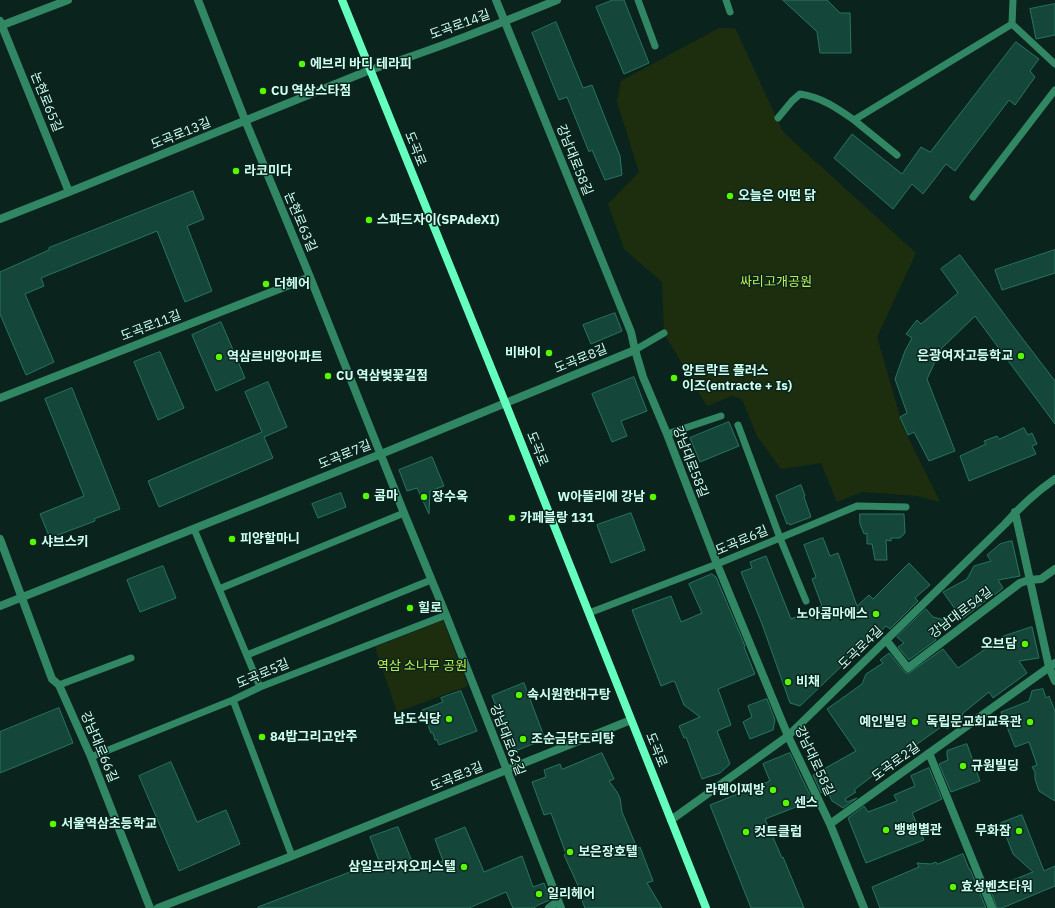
<!DOCTYPE html>
<meta charset="utf-8">
<style>
body{margin:0}
canvas{display:block;background:#0b231d}
</style>
<canvas width="1055" height="908"></canvas>
<script>
const ctx = document.querySelector('canvas').getContext('2d');
ctx.lineJoin = 'round';
function fillPath(path, color) {
  ctx.fillStyle = color;
  ctx.fill(path, 'evenodd');
}
function stroke(path, color, width, dash) {
  ctx.strokeStyle = color;
  ctx.lineWidth = width;
  ctx.lineCap = dash ? 'butt' : 'round';
  ctx.setLineDash(dash || []);
  ctx.stroke(path);
}
function label(font, color, halo, rows, align = 'center') {
  ctx.font = font + ' "IBM Plex Sans","Noto Sans KR",sans-serif';
  ctx.lineWidth = 3;
  ctx.setLineDash([]);
  ctx.textBaseline = 'middle';
  ctx.strokeStyle = halo;
  ctx.fillStyle = color;
  for (const [text, x, y, turn = 0] of rows) {
    ctx.save();
    ctx.translate(x, y);
    ctx.rotate((+turn || 0) * Math.PI / 180);
    ctx.textAlign = isNaN(turn) ? turn : align;
    if (halo) ctx.strokeText(text, 0, 0);
    ctx.fillText(text, 0, 0);
    ctx.restore();
  }
}
const green = new Path2D(`
 M719 28H735L783 132 916 253 877 337 903 427 940 502 917 496 862 492 837 502 821 463 781 469 757 436 742 399 732 396 707 406 664 333 662 282 624 249 608 204 639 172 617 102 621 81Z
 M443 620 468 686 397 712 375 647Z`);
const building = new Path2D(`
 M613 0H624L649 63 624 74 596 7Z
 M783 0H827L840 13H850L851 53H820L817 32Z
 M1055 4V35L1036 39 1030 9Z
 M556 22 583 88 592 85 620 156 622 175 605 180 592 150 589 152 567 97 559 100 532 33Z
 M1016 42 1039 59 1030 71 1035 77 1015 105 1009 100 955 171 946 164 923 194 912 184 893 209 834 158 852 134 902 174 921 147 930 152Z
 M193 191 204 219 187 226 212 291 185 302 157 231 41 278 44 286 25 294 54 362 26 375 0 314V272L49 250V248Z
 M1055 250V273L1002 290 995 270Z
 M960 255 1019 334 1055 381V424L975 316 941 349 927 379 955 451 929 461 914 432 908 435 900 417 907 413 895 379 905 351 912 338 906 334 917 320 921 324 958 293 941 269Z
 M615 313 622 331 591 344 583 325Z
 M221 322 245 378 216 391 192 335Z
 M160 352 184 408 158 420 134 362Z
 M634 377 647 411 621 421 627 436 612 442 592 394Z
 M268 382 287 427 264 437 273 458 159 507 148 481 262 432 245 392Z
 M72 388 120 509 94 519 95 521 50 538 40 514 84 496 45 399Z
 M729 422 739 446 700 462 690 438Z
 M1024 428 1028 435 1032 433 1037 444 1032 446 1036 454 969 481 960 456 986 444 984 441 997 436 999 439Z
 M432 457 444 486 430 491 429 514 417 488 407 491 399 470Z
 M801 485 805 496 804 497 811 517 790 525 789 523 787 524 776 496Z
 M341 493 346 507 318 518 312 504Z
 M631 513 645 550 611 563 597 525Z
 M860 514H904L905 533 900 538H891V541L886 540 887 560H875L872 544H867V533L864 534 860 524Z
 M823 538 830 556 838 553 857 606 869 595 873 599 909 563 930 585 915 598 918 601 890 629 886 626 859 651V650L848 660 800 706 790 703 762 624 741 572 752 568 750 562 766 556 791 619 822 606 812 579 816 577 804 545Z
 M1012 541 1020 576 998 580 1003 588 989 599H988L962 619 943 592 967 579 974 566 991 561 987 555 1000 544Z
 M163 566 176 598 140 612 127 580Z
 M712 574 716 577 745 646 744 647 755 674 718 689 731 725 717 731 730 764 720 773 702 779 686 737 684 738 679 726 700 717 684 705 675 682H674L673 681 661 686 632 610 671 596 681 622 702 613 689 584Z
 M926 609 933 617 949 621 938 631 940 633 935 638 936 640 909 660 898 647 904 643 897 637Z
 M1032 627 1039 658 1019 661 1027 673 993 698 989 692 962 714 965 717 947 729 944 725 896 759V758L854 790 856 792 845 799 847 802 857 798 843 808 832 801 827 790 821 793 813 775 856 751 827 709 862 684 866 674 883 663 880 660 889 653 904 671 906 673H909L943 649 958 668 1004 636Z
 M524 683 545 739 518 750 510 747 503 726H504L492 696Z
 M1043 689 1046 698 1049 696 1055 711V801L1039 791 1035 779V772L1032 767 1037 765 1029 742 1015 747 1001 712 1029 701 1032 691Z
 M461 691 477 731 439 745 437 740H435L433 733H431L422 710 443 702 441 698Z
 M767 699 775 720 773 730 750 739 743 722 752 717 748 706Z
 M59 708 73 743 0 773V732Z
 M967 744 980 781 951 792 939 764 948 760 947 756V751Z
 M602 753 614 779 609 781 617 792 620 798 622 812 637 848 640 847 653 881 647 883 662 908H585L578 890H580L564 855 566 854 551 813 544 815 532 782 546 777 544 770 560 764 562 769Z
 M790 753 803 781 811 797 794 803 796 807 765 819 782 858 783 857 804 908H751L710 805 770 781 763 764Z
 M171 762 197 822 226 810 240 844 179 871 139 776Z
 M929 768 942 799 912 813 924 840 866 863 848 818 864 806 868 812 897 801 894 795 915 786 911 776Z
 M1022 815 1044 871 1055 866V886L1002 908H997L990 889 1033 872 1013 854 1001 823Z
 M398 827 416 871 443 861 435 839 465 827 484 872 522 856 533 887 544 883 550 900 538 905 534 908H513L506 892 469 908H258V907L379 861 370 837Z
 M963 854 969 869H970L986 908H880L872 887 919 867 917 863 931 864 936 862 937 864Z`);
const lane = new Path2D(`
 M638 0 655 46
 M726 0 730 12
 M1012 24 1055 64
 M778 118 792 101 800 94C821 97 837 108 854 120L1012 24 1013 0
 M854 120 897 155
 M973 197 1055 90
 M635 350 664 333
 M738 425 780 538 806 601
 M667 434 721 416
 M194 529 260 687
 M219 589 404 513
 M589 613 717 564 857 506 906 507
 M247 655 431 580
 M59 685 131 658
 M233 700 292 856
 M91 757 233 700 260 687 446 615`);
const street = new Path2D(`
 M198 0 245 120 310 277 404 513 446 615 561 908
 M496 0 631 332 635 350 643 377 667 434 717 564 788 736 830 824 864 908
 M0 21 69 192
 M0 26 68 0
 M0 219 69 192 370 70C434 50 496 25 557 0
 M0 398 310 277
 M1015 512 1049 667 1055 681
 M0 539 52 679 59 685 91 757 150 908
 M0 606 381 454 635 350
 M886 640 908 668 1020 583 1029 580 1041 579 1055 569
 M929 753 992 908
 M671 820 788 736 1005 524C1020 507 1036 492 1055 479
 M830 824 1055 663
 M158 908 292 856 631 720
 M549 908 558 901`);
const secondary = new Path2D(`
 M342 0 505 402 706 908`);
const markers = [
 [302,64,4,"#56f800"],
 [263,91,4,"#56f800"],
 [236,171,4,"#56f800"],
 [730,196,4,"#56f800"],
 [369,220,4,"#56f800"],
 [266,284,4,"#56f800"],
 [549,353,4,"#56f800"],
 [1021,356,4,"#56f800"],
 [219,357,4,"#56f800"],
 [328,376,4,"#56f800"],
 [674,378,4,"#56f800"],
 [366,496,4,"#56f800"],
 [424,497,4,"#56f800"],
 [653,497,4,"#56f800"],
 [512,518,4,"#56f800"],
 [232,539,4,"#56f800"],
 [33,542,4,"#56f800"],
 [410,608,4,"#56f800"],
 [876,614,4,"#56f800"],
 [1025,644,4,"#56f800"],
 [788,682,4,"#56f800"],
 [519,695,4,"#56f800"],
 [449,719,4,"#56f800"],
 [915,722,4,"#56f800"],
 [1030,722,4,"#56f800"],
 [262,737,4,"#56f800"],
 [523,739,4,"#56f800"],
 [963,766,4,"#56f800"],
 [773,790,4,"#56f800"],
 [786,803,4,"#56f800"],
 [53,824,4,"#56f800"],
 [886,830,4,"#56f800"],
 [1019,831,4,"#56f800"],
 [746,832,4,"#56f800"],
 [570,852,4,"#56f800"],
 [464,867,4,"#56f800"],
 [953,887,4,"#56f800"],
 [539,894,4,"#56f800"]
];
const streetNames = [
 ["도곡로14길",460,25,-20],
 ["논현로65길",46,102,68],
 ["도곡로13길",181,134,-22],
 ["도곡로",415,149,68],
 ["강남대로58길",574,160,68],
 ["논현로63길",300,222,67],
 ["도곡로11길",151,326,-21],
 ["도곡로8길",581,359,-22],
 ["도곡로",537,449,68],
 ["도곡로7길",345,455,-22],
 ["강남대로58길",690,462,69],
 ["도곡로6길",742,541,-23],
 ["강남대로54길",961,613,-37],
 ["도곡로4길",861,648,-44],
 ["도곡로5길",263,674,-23],
 ["강남대로62길",507,740,69],
 ["강남대로66길",99,747,67],
 ["도곡로",656,750,68],
 ["강남대로58길",814,761,65],
 ["도곡로2길",896,762,-36],
 ["도곡로3길",457,777,-22]
];
const poiNames = [
 ["에브리 바디 테라피",310,64],
 ["CU 역삼스타점",271,91],
 ["라코미다",244,171],
 ["오늘은 어떤 닭",738,196],
 ["스파드자이(SPAdeXI)",377,220],
 ["더헤어",274,284],
 ["비바이",541,353,"right"],
 ["은광여자고등학교",1013,356,"right"],
 ["역삼르비앙아파트",227,357],
 ["앙트락트 플러스",682,371],
 ["이즈(entracte + Is)",682,386],
 ["CU 역삼벚꽃길점",336,376],
 ["콤마",374,496],
 ["장수옥",432,497],
 ["W아뜰리에 강남",645,497,"right"],
 ["카페블랑 131",520,518],
 ["피양할마니",240,539],
 ["샤브스키",41,542],
 ["힐로",418,608],
 ["노아콤마에스",868,614,"right"],
 ["오브담",1017,644,"right"],
 ["비채",796,682],
 ["속시원한대구탕",527,695],
 ["남도식당",441,719,"right"],
 ["예인빌딩",907,722,"right"],
 ["독립문교회교육관",1022,722,"right"],
 ["84밥그리고안주",270,737],
 ["조순금닭도리탕",531,739],
 ["규원빌딩",971,766],
 ["라멘이찌방",765,790,"right"],
 ["센스",794,803],
 ["서울역삼초등학교",61,824],
 ["뱅뱅별관",894,830],
 ["무화잠",1011,831,"right"],
 ["컷트클럽",754,832],
 ["보은장호텔",578,852],
 ["삼일프라자오피스텔",456,867,"right"],
 ["효성벤츠타워",961,887],
 ["일리헤어",547,894]
];
const parkNames = [
 ["싸리고개공원",776,282],
 ["역삼 소나무 공원",422,666]
];
fillPath(green, '#1d2e0e');
fillPath(building, '#15463a');
stroke(building, '#257561', 1);
stroke(lane, '#318764', 7);
stroke(street, '#318764', 8);
stroke(secondary, '#64ffbe', 8);
for (const [x, y, r, color] of markers) {
  const dot = new Path2D();
  dot.arc(x, y, r, 0, 2 * Math.PI);
  ctx.fillStyle = color;
  ctx.fill(dot);
  stroke(dot, '#0b231d', 1.5);
}
label('13px', '#cdffef', '#0b231d', streetNames);
label('bold 13px', '#cdffef', '#0b231d', poiNames, 'left');
label('13px', '#bcec4d', '#0b231d', parkNames);
</script>
